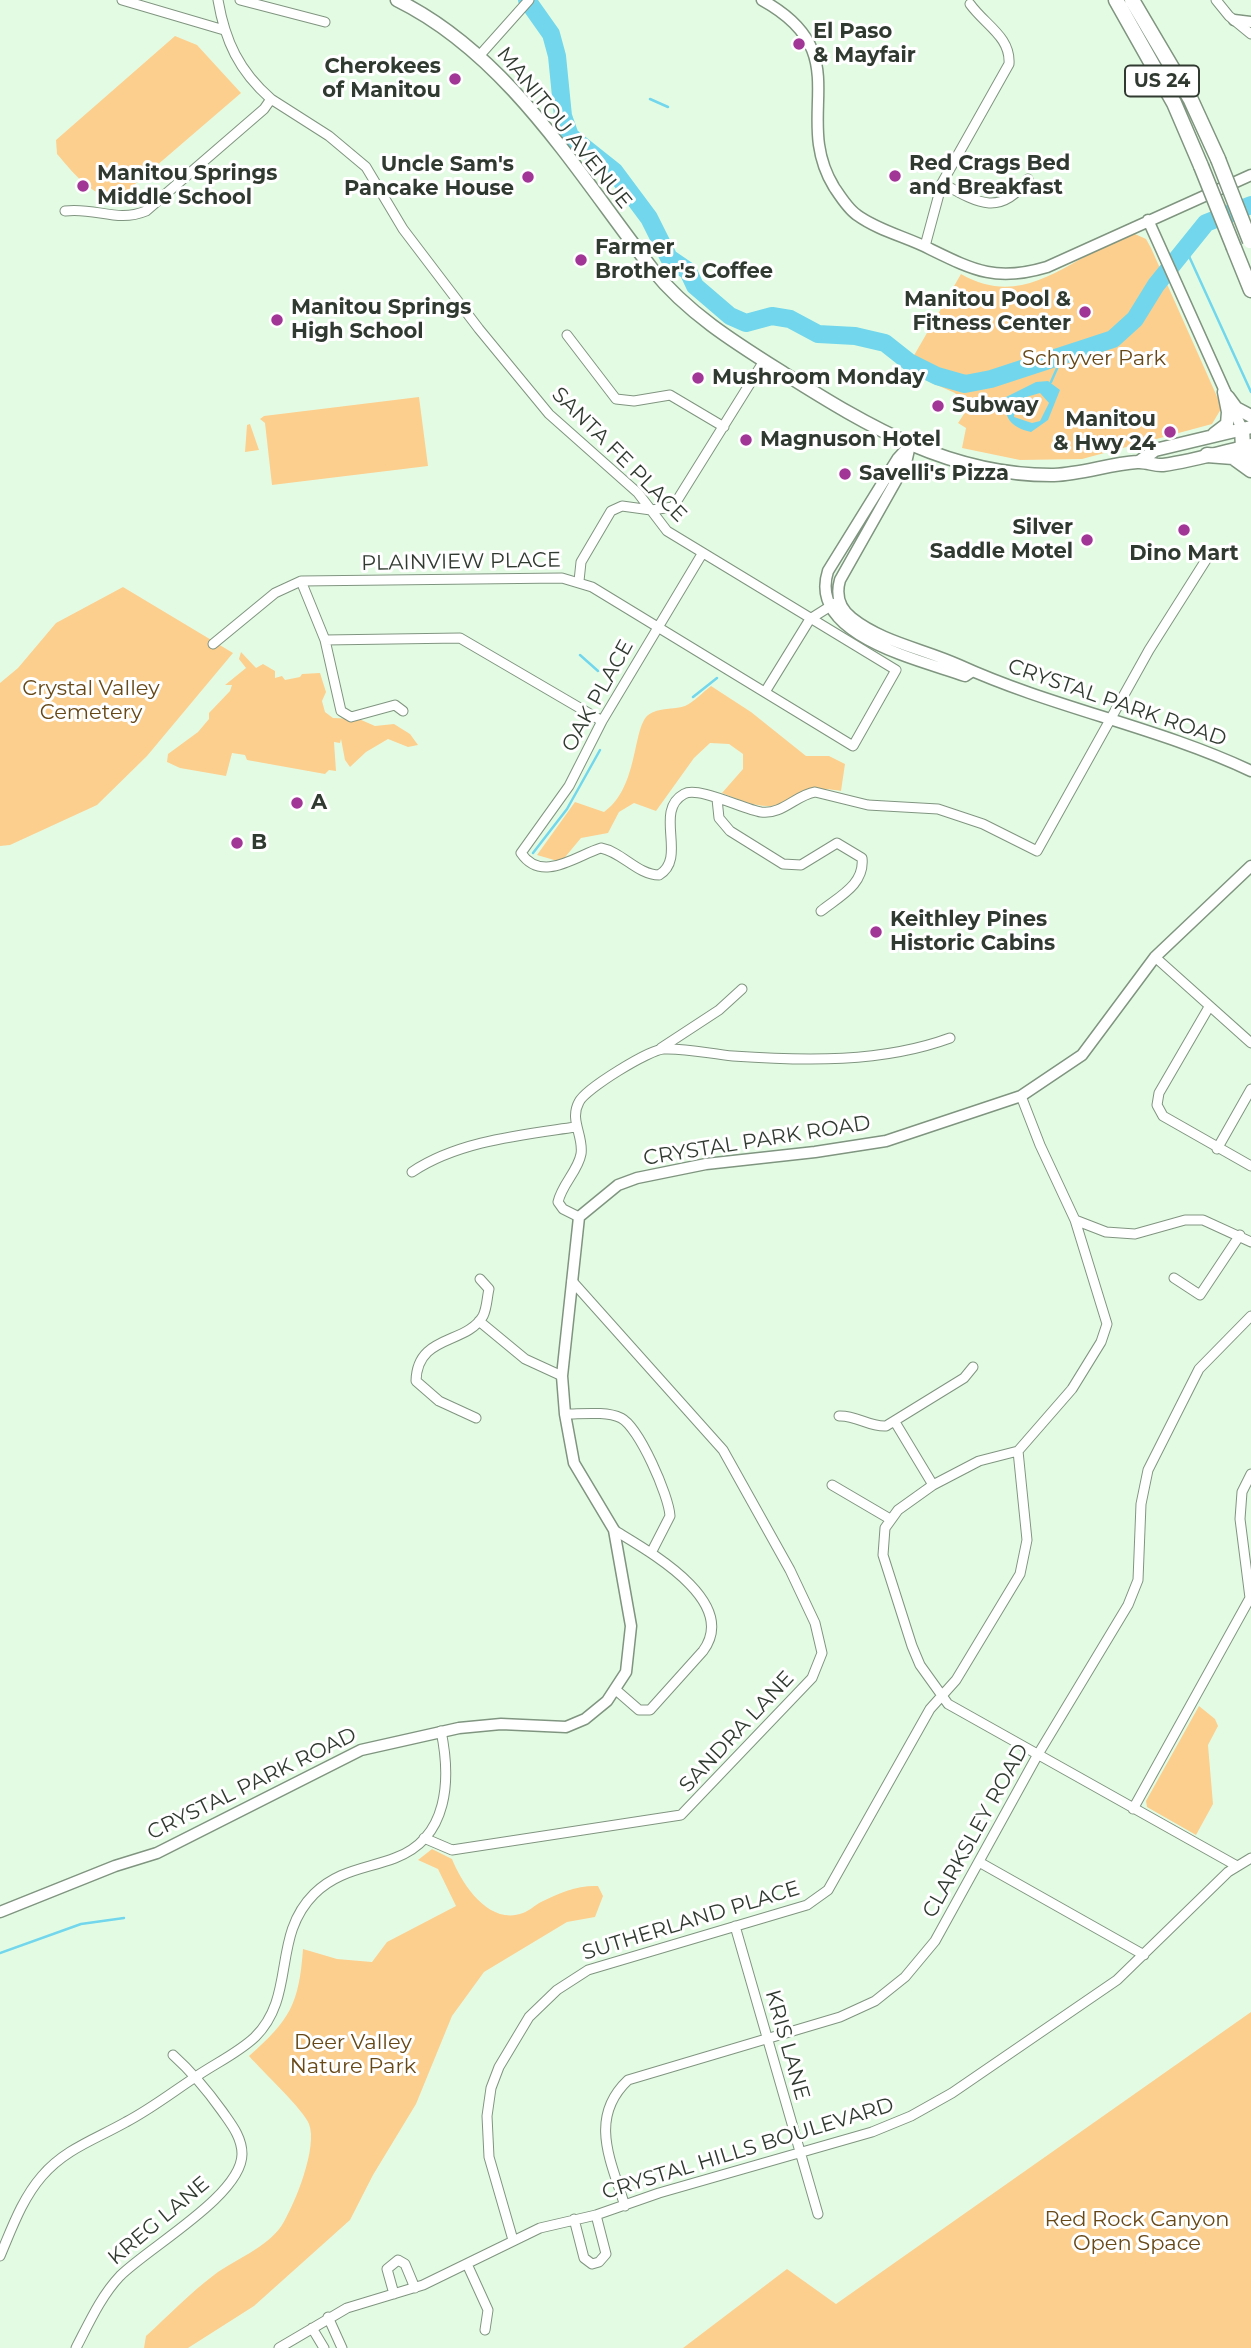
<!DOCTYPE html>
<style>
body{margin:0}
canvas{display:block;background:#e4fbe3}
</style>
<canvas width="1251" height="2348"></canvas>
<script>
const ctx = document.querySelector('canvas').getContext('2d');
ctx.lineJoin = 'round';
function fillPath(path, color) {
  ctx.fillStyle = color;
  ctx.fill(path, 'evenodd');
}
function stroke(path, color, width, dash) {
  ctx.strokeStyle = color;
  ctx.lineWidth = width;
  ctx.lineCap = dash ? 'butt' : 'round';
  ctx.setLineDash(dash || []);
  ctx.stroke(path);
}
function label(font, color, halo, rows, align = 'center') {
  ctx.font = font + ' Montserrat,sans-serif';
  ctx.lineWidth = 6;
  ctx.setLineDash([]);
  ctx.textBaseline = 'middle';
  ctx.strokeStyle = halo;
  ctx.fillStyle = color;
  for (const [text, x, y, turn = 0] of rows) {
    ctx.save();
    ctx.translate(x, y);
    ctx.rotate((+turn || 0) * Math.PI / 180);
    ctx.textAlign = isNaN(turn) ? turn : align;
    if (halo) ctx.strokeText(text, 0, 0);
    ctx.fillText(text, 0, 0);
    ctx.restore();
  }
}
const green = new Path2D(`
 M175 36 197 45 241 93 120 197C94 201 72 171 57 154L56 140Z
 M1135 234 1146 239 1151 248 1219 401 1221 409 1212 424 1082 459 1020 460 962 448 966 428 958 423 968 408 955 393 905 371 961 274C1029 313 1074 251 1135 234Z
 M419 397 428 466 272 485 265 423 260 419 264 416Z
 M250 424 259 450 245 452 247 425Z
 M123 587 233 653 147 756 97 805 10 845 0 846V683L18 668 56 623Z
 M241 652 256 668 263 664 275 671V678L282 676 285 680 300 677 302 674 320 673 326 692 322 701 325 712 333 718 359 719 375 726 394 724 410 734 418 745 408 747 388 739 366 752 350 767 345 760 341 739 340 743 334 742 336 771 329 770 325 774 247 760 245 755 232 753 226 776 180 768 167 762 168 754 198 732 209 719V713L230 691 232 685H225L246 668 239 659Z
 M711 686 751 712 806 756H829L845 764 841 791C803 783 800 804 771 806 754 807 738 799 722 793L743 769V754L729 744 710 743 694 758 656 811 634 803 619 812 608 833 581 838 561 862 537 855 575 802 604 812C639 787 632 729 648 715 659 707 673 710 685 706 694 702 703 692 711 686Z
 M1199 1706 1215 1719 1218 1726 1208 1745 1213 1804 1196 1835 1147 1807 1146 1801Z
 M432 1849 452 1859C462 1884 489 1926 523 1913 529 1911 535 1905 541 1902 559 1893 578 1885 598 1886L603 1896 595 1917 567 1922 484 1972 452 2016 416 2104 373 2175 350 2220 254 2306 188 2348H144L146 2336C168 2316 190 2293 214 2275 235 2259 267 2248 282 2225 295 2204 318 2147 309 2124 304 2110 261 2070 249 2056 290 2020 299 2004 303 1949L337 1959 372 1962 387 1942 456 1906 438 1869 418 1860Z
 M1251 2012V2348H683L787 2269 836 2304Z`);
const water = new Path2D(`
 M1048 381 1060 390 1048 420 1031 432C1010 427 1003 417 1006 397L1036 382ZM1040 393 1049 403 1040 421 1032 423 1014 417 1016 400Z`);
const stream = new Path2D(`
 M650 99 668 107
 M1189 244 1188 254 1251 392
 M1051 382 1062 357
 M580 655 598 671
 M693 697 717 678
 M533 853 567 809 600 750
 M0 1953 81 1924 124 1918`);
const river = new Path2D(`
 M527 0 551 34 557 56 563 116 570 136 614 171 649 218 669 258 688 271 695 286 730 316 746 323 772 316 790 319 818 334 855 336 885 343 909 362 937 376 965 384 991 379 1113 339 1135 319 1156 285 1206 223 1251 205`);
const minor = new Path2D(`
 M122 0 224 30
 M240 0 325 22
 M1216 0 1229 16 1251 34
 M480 55 529 0
 M942 183C976 202 1000 218 1028 179
 M65 211C96 207 117 223 146 211L264 109 271 99C239 71 225 41 218 0
 M925 246 942 183 1009 64C1011 37 985 25 970 4
 M567 335 616 399 634 401 670 395 724 427
 M702 554 602 721 569 786 521 853C542 884 577 855 601 848 622 852 638 875 659 875 688 858 653 811 684 794 698 786 743 809 761 812 782 815 796 795 815 792L868 805 938 809 983 824 1037 851 1149 650 1211 552
 M301 581 325 640 341 711 351 717 395 705 403 711
 M579 581 581 562 611 511 622 506 651 510 673 507 764 361
 M325 640 460 638 602 721
 M213 644 275 593 301 581 562 578 592 587 853 746 896 670 667 531 638 493 549 414 479 329 403 229 366 167 329 136 271 99
 M765 692 810 619 837 602
 M717 799 719 818 730 831 783 864 801 865 837 843 862 858C865 884 840 896 821 911
 M1155 957 1251 1043
 M1209 1007 1159 1093 1157 1105 1163 1116 1251 1166
 M661 1048 719 1010 742 989
 M1021 1096 1040 1145 1075 1220 1107 1324 1101 1342 1072 1389 1018 1451 979 1461 933 1485 898 1510 885 1528 883 1555 912 1646 920 1665 948 1704 1237 1866
 M1217 1149 1251 1089
 M412 1172C458 1141 522 1135 575 1127
 M579 1217 563 1209 558 1202C562 1184 578 1171 581 1154 584 1136 569 1120 579 1102 585 1089 650 1049 664 1049 686 1048 711 1054 733 1056 804 1061 882 1063 950 1038
 M1075 1220 1106 1232 1135 1234 1185 1220H1203L1251 1242
 M1174 1278 1200 1295 1240 1235
 M479 1321 525 1359 562 1376
 M565 1414C582 1414 606 1411 621 1418 639 1427 669 1496 670 1516L651 1553
 M839 1416C856 1415 869 1427 886 1426L964 1378 973 1367
 M476 1418 439 1401 416 1381C417 1334 466 1345 483 1316 487 1308 487 1297 489 1289L480 1279
 M895 1422 933 1485
 M832 1485 890 1519
 M614 1530C648 1551 740 1601 703 1651L650 1710H639L616 1690
 M1133 1809 1250 1598 1240 1519 1242 1492 1251 1474
 M424 1838 452 1850 681 1815 812 1678 822 1653 815 1623 790 1570 723 1450 572 1281
 M979 1862 1144 1955
 M735 1926 818 2214
 M625 2206C611 2161 588 2118 628 2080L840 2017 875 2001 905 1977 935 1941 1037 1756 1128 1605 1138 1580 1141 1504 1148 1470 1199 1369 1251 1316
 M574 2219 584 2258 592 2264 599 2262 606 2254 596 2215
 M513 2240 489 2157 487 2116 491 2088 499 2067 529 2017 557 1990 588 1970 807 1905 828 1890 930 1709 956 1680 1020 1574 1027 1540 1018 1451
 M0 2256C12 2228 22 2199 42 2176 65 2149 96 2139 126 2122 151 2109 174 2091 197 2076 216 2063 238 2053 255 2037 297 1995 271 1937 314 1894 338 1870 366 1869 395 1858 449 1838 451 1779 441 1731
 M467 2264 488 2310 485 2330
 M394 2294 387 2269 398 2260 405 2264 415 2288
 M328 2317 342 2348
 M312 2328 324 2348
 M76 2348C89 2323 101 2296 120 2276 149 2247 242 2195 242 2154 242 2137 231 2124 222 2111 207 2090 193 2073 173 2055
 M279 2348 347 2308 423 2285 540 2228 596 2215 659 2193 872 2132 911 2116 952 2093 1117 1980 1228 1872 1251 1858`);
const tertiary = new Path2D(`
 M762 0C860 54 790 115 834 187 840 196 848 209 857 215 879 231 907 237 930 249 975 271 997 282 1047 267L1251 175
 M1234 20 1251 22
 M1148 220 1242 429
 M910 445 906 463 840 580C836 594 839 608 852 618 882 642 924 649 959 665 1053 708 1158 727 1251 771
 M908 447 898 458 828 571C807 636 921 660 965 676L971 672
 M0 1912 115 1866 157 1853 361 1750 459 1728 501 1724 566 1727 585 1719 607 1701 626 1672 631 1626 614 1530 574 1463 565 1414 562 1376 579 1217 618 1185 637 1178 706 1164 815 1152 886 1141 1021 1096 1082 1055 1155 957 1251 866`);
const secondary = new Path2D(`
 M397 0C509 55 578 174 653 270 688 314 739 345 785 374 869 427 951 476 1054 475 1082 474 1109 464 1137 462 1146 461 1155 466 1163 465 1193 461 1222 452 1251 445
 M1228 397 1236 408 1251 416
 M1214 434 1227 424 1228 412 1224 392
 M1139 462 1155 450 1251 427`);
const trunk = new Path2D(`
 M1116 0 1174 103 1201 166
 M1132 0 1191 100 1218 159
 M1234 248 1251 290
 M1242 429 1243 447 1251 465
 M1207 455 1233 457 1251 470`);
const trunkBridge = new Path2D(`
 M1218 159 1250 241
 M1201 166 1234 248`);
const markers = [
 [799,44,7,"#a13697"],
 [455,79,7,"#a13697"],
 [895,176,7,"#a13697"],
 [528,177,7,"#a13697"],
 [83,186,7,"#a13697"],
 [581,260,7,"#a13697"],
 [1085,312,7,"#a13697"],
 [277,320,7,"#a13697"],
 [698,378,7,"#a13697"],
 [938,406,7,"#a13697"],
 [1170,432,7,"#a13697"],
 [746,440,7,"#a13697"],
 [845,474,7,"#a13697"],
 [1184,530,7,"#a13697"],
 [1087,540,7,"#a13697"],
 [297,803,7,"#a13697"],
 [237,843,7,"#a13697"],
 [876,932,7,"#a13697"]
];
const shields = [
 [1162,81,74]
];
const shieldNames = [
 ["US 24",1162,81]
];
const poiNames = [
 ["El Paso",813,32],
 ["& Mayfair",813,56],
 ["Cherokees",441,67,"right"],
 ["of Manitou",441,91,"right"],
 ["Red Crags Bed",909,164],
 ["and Breakfast",909,188],
 ["Uncle Sam's",514,165,"right"],
 ["Pancake House",514,189,"right"],
 ["Manitou Springs",97,174],
 ["Middle School",97,198],
 ["Farmer",595,248],
 ["Brother's Coffee",595,272],
 ["Manitou Pool &",1071,300,"right"],
 ["Fitness Center",1071,324,"right"],
 ["Manitou Springs",291,308],
 ["High School",291,332],
 ["Mushroom Monday",712,378],
 ["Subway",952,406],
 ["Manitou",1156,420,"right"],
 ["& Hwy 24",1156,444,"right"],
 ["Magnuson Hotel",760,440],
 ["Savelli's Pizza",859,474],
 ["Silver",1073,528,"right"],
 ["Saddle Motel",1073,552,"right"],
 ["Dino Mart",1184,554,"center"],
 ["A",311,803],
 ["B",251,843],
 ["Keithley Pines",890,920],
 ["Historic Cabins",890,944]
];
const streetNames = [
 ["MANITOU AVENUE",564,128,51],
 ["SANTA FE PLACE",619,455,45],
 ["PLAINVIEW PLACE",461,562,-1],
 ["OAK PLACE",598,696,-61],
 ["CRYSTAL PARK ROAD",1117,703,19],
 ["CRYSTAL PARK ROAD",757,1141,-9],
 ["SANDRA LANE",737,1732,-47],
 ["CRYSTAL PARK ROAD",252,1784,-26],
 ["CLARKSLEY ROAD",976,1831,-61],
 ["SUTHERLAND PLACE",691,1921,-17],
 ["KRIS LANE",787,2045,74],
 ["CRYSTAL HILLS BOULEVARD",748,2149,-17],
 ["KREG LANE",159,2221,-40]
];
const parkNames = [
 ["Schryver Park",1094,359],
 ["Crystal Valley",91,689],
 ["Cemetery",91,713],
 ["Deer Valley",353,2043],
 ["Nature Park",353,2067],
 ["Red Rock Canyon",1137,2220],
 ["Open Space",1137,2244]
];
fillPath(green, '#fdcf8f');
fillPath(water, '#72d7ec');
stroke(stream, '#72d7ec', 2.5);
stroke(river, '#72d7ec', 18);
stroke(minor, '#809580', 11);
stroke(tertiary, '#809580', 13);
stroke(secondary, '#809580', 15);
stroke(trunk, '#809580', 17);
stroke(minor, '#fff', 9);
stroke(tertiary, '#fff', 10);
stroke(secondary, '#fff', 12);
stroke(trunk, '#fff', 14);
stroke(trunkBridge, '#809580', 17, []);
stroke(trunkBridge, '#fff', 14);
for (const [x, y, r, color] of markers) {
  const dot = new Path2D();
  dot.arc(x, y, r, 0, 2 * Math.PI);
  ctx.fillStyle = color;
  ctx.fill(dot);
  stroke(dot, '#fff', 2.5);
}
for (const [x, y, w] of shields) {
  const box = new Path2D();
  box.roundRect(x - w / 2, y - 15.5, w, 31, 5);
  ctx.fillStyle = '#fff';
  ctx.fill(box);
  stroke(box, '#313a31', 2);
}
label('bold 19px', '#313a31', null, shieldNames);
label('bold 21px', '#313a31', '#fff', poiNames, 'left');
label('21px', '#313a31', '#fff', streetNames);
label('21px', '#674817', '#fff', parkNames);
</script>
